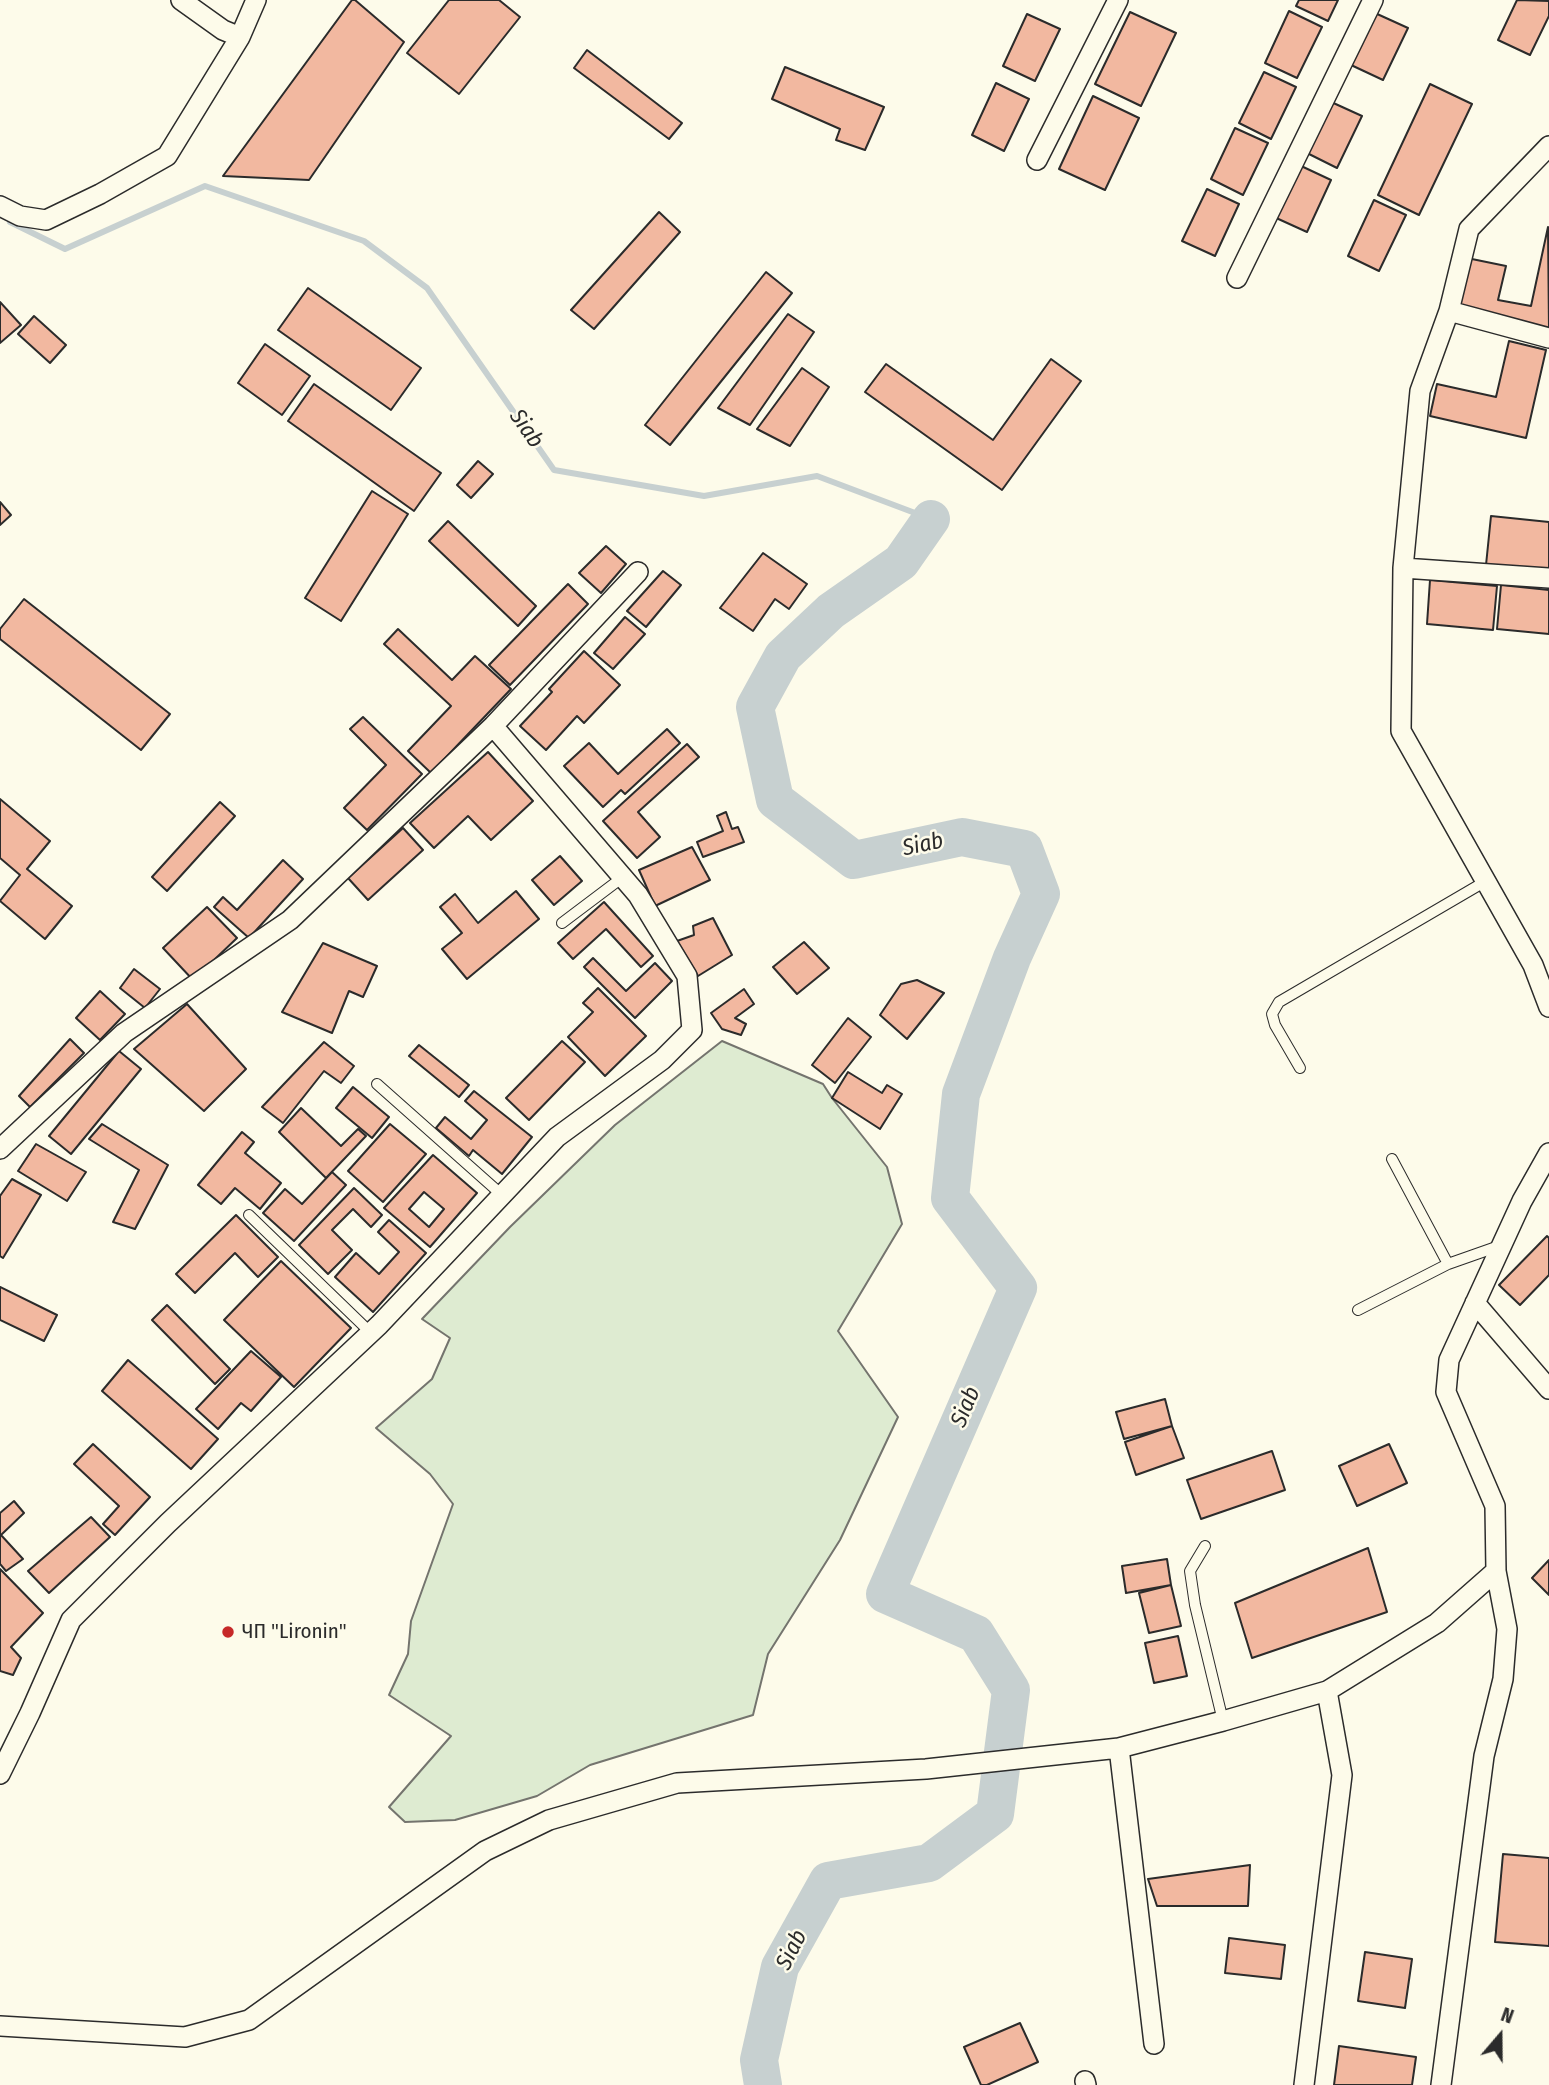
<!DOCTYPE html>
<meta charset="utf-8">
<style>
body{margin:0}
#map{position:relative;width:1549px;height:2085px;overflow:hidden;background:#fdfbea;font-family:"Fira Sans Condensed",sans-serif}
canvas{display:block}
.north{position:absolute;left:1465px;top:2001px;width:70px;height:70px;-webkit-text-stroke:5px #fdfbea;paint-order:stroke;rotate:20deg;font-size:19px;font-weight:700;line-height:28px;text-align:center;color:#2b2b2b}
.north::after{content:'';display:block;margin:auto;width:24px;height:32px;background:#2b2b2b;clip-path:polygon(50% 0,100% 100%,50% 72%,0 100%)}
</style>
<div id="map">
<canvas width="1549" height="2085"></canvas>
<div class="north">N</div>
</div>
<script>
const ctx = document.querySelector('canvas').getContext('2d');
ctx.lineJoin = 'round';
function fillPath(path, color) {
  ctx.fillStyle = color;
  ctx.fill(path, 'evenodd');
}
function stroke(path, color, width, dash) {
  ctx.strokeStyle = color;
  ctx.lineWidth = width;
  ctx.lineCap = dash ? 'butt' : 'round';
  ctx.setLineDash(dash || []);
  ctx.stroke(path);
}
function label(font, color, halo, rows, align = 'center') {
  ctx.font = font + ' "Fira Sans Condensed",sans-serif';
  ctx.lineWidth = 5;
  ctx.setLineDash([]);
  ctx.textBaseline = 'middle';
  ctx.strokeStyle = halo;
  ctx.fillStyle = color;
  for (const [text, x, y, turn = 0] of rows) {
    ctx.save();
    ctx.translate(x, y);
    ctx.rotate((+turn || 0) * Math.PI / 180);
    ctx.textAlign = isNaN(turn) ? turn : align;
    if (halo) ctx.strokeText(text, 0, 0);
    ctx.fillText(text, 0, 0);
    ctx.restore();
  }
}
const green = new Path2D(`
 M722 1041 823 1084 832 1098 887 1167 902 1224 838 1331 898 1417 840 1540 768 1654 753 1715 590 1765 537 1796 455 1820 405 1822 389 1807 451 1736 389 1695 408 1654 411 1621 453 1504 430 1474 376 1428 432 1379 450 1338 422 1319 510 1227 615 1125Z`);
const stream = new Path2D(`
 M10 222 65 249 205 186 364 241 427 288 554 470 704 496 817 476 931 519`);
const river = new Path2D(`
 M763 2085 759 2060 780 1967 828 1881 929 1863 995 1814 1011 1690 976 1634 885 1594 1018 1288 950 1198 961 1094 1012 958 1041 894 1024 849 962 837 854 860 775 800 755 707 783 656 831 611 901 562 931 519`);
const building = new Path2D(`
 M352 0H355L404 42 309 180 223 176Z
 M449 0H499L520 17 459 94 407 53Z
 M1299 0H1338L1328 21 1296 6Z
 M1517 0 1549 1V16L1530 55 1498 40Z
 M1289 11 1322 27 1297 78 1265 63Z
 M1130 12 1176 33 1141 106 1095 84Z
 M1375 13 1408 28 1383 80 1351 65Z
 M1027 14 1060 29 1035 81 1003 66Z
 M587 50 682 123 669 139 574 68Z
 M785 67 884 107 865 150 836 140 840 129 772 99Z
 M1264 72 1296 87 1271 139 1239 123Z
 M996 83 1029 99 1004 151 972 135Z
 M1430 84 1472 104 1419 215 1378 195Z
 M1093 96 1139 118 1105 190 1059 169Z
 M1329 101 1362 116 1337 168 1305 152Z
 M1235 128 1268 143 1243 195 1211 179Z
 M1299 165 1331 180 1307 232 1274 217Z
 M1207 189 1239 204 1215 256 1182 241Z
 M1374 200 1406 215 1379 271 1348 256Z
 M659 212 680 232 594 329 571 310Z
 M1548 227 1549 330 1456 310 1467 258 1506 266 1498 300 1531 306Z
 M766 272 792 293 670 445 645 425Z
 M308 288 421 368 391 410 278 330Z
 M0 302 21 325 0 343Z
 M788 314 814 332 750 425 718 408Z
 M34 316 66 345 50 363 18 334Z
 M1509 341 1546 350 1526 438 1430 416 1437 384 1496 397Z
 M265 344 310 376 282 415 238 383Z
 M1051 359 1081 381 1002 490 865 392 886 364 993 440Z
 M802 368 829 387 790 446 757 429Z
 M314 384 441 473 414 511 288 421Z
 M478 461 493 474 471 498 457 485Z
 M372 491 408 514 341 621 305 598Z
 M0 502 11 515 0 525Z
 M1491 516 1549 522V570L1486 565Z
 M448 521 536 606 518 626 429 541Z
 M606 546 626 564 601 593 579 573Z
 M763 553 807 584 789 609 775 599 753 631 720 608Z
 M663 571 681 585 646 627 627 611Z
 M1430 580 1497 586 1493 630 1427 624Z
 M568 584 588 604 510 685 489 665Z
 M1501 585 1549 590V634L1497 629Z
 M24 599 170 714 141 750 0 639V629Z
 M625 617 645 634 613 669 594 653Z
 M398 629 452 680 475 656 511 689 431 773 408 751 451 706 384 644Z
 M584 651 620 685 584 723 577 716 546 750 520 726 552 692 549 689Z
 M363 717 422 774 367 830 344 808 386 765 350 729Z
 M667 729 680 743 625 794 621 790 603 807 564 766 589 743 618 774Z
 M687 744 699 757 638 812 660 837 637 858 603 821Z
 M488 752 533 801 491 840 468 816 434 848 410 823Z
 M0 799 50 841 27 869 72 906 45 939 0 901 20 875 0 858Z
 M220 802 235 816 167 891 152 877Z
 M726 812 732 829 738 827 744 842 703 857 697 842 723 831 717 816Z
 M403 828 423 850 368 900 348 878Z
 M692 847 710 880 655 906 639 870Z
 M560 856 582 881 554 905 532 880Z
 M283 860 303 879 249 938 214 907 223 897 237 910Z
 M516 891 539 919 467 979 442 949 462 933 440 907 455 894 478 923Z
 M604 902 653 956 641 967 606 929 573 959 558 943Z
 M207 907 237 938 193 980 163 948Z
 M713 918 732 955 698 976 677 941 694 935 693 926Z
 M804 942 829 968 797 994 773 967Z
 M323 943 377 966 363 997 349 991 332 1033 282 1012Z
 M593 958 626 991 655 963 672 981 635 1018 584 967Z
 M134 969 160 989 145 1008 120 988Z
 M917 980 944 993 907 1039 880 1015 901 984Z
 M598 988 646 1036 605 1076 568 1037 593 1012 583 1003Z
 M744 989 754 1004 735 1018 746 1024 741 1035 722 1029 711 1013Z
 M100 991 125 1014 100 1040 76 1018Z
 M187 1004 246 1069 204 1111 134 1049Z
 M848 1018 871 1037 835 1083 812 1065Z
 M70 1039 84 1053 30 1107 19 1096Z
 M562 1041 585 1062 529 1120 506 1098Z
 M324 1042 354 1066 341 1083 324 1071 283 1123 262 1107Z
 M419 1045 469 1085 459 1097 409 1056Z
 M119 1051 141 1069 71 1154 49 1136Z
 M848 1072 882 1093 887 1085 902 1094 880 1129 832 1098Z
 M353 1087 389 1117 372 1138 336 1108Z
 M474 1091 532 1137 502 1174 473 1150 469 1156 436 1128 445 1117 471 1139 487 1120 465 1101Z
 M301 1108 341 1146 358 1129 366 1136 326 1178 279 1132Z
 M102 1124 168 1165 135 1229 113 1222 139 1170 89 1139Z
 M390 1124 426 1154 383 1202 348 1171Z
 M242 1132 254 1142 245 1153 281 1183 260 1209 235 1188 221 1204 198 1185Z
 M36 1144 86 1172 67 1201 18 1171Z
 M433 1155 477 1193 430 1247 384 1208ZM424 1192 444 1209 429 1227 409 1209Z
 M332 1172 346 1185 294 1241 263 1213 285 1189 302 1204Z
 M12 1179 41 1195 3 1258 0 1256V1196Z
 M354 1188 382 1215 371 1227 353 1209 332 1230 352 1250 328 1274 299 1245Z
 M236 1215 278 1257 258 1277 235 1253 195 1293 176 1274Z
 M389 1220 426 1253 373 1312 335 1277 356 1253 379 1274 399 1252 378 1232Z
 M1547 1236 1549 1238V1275L1520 1305 1499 1285Z
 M281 1261 351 1328 294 1387 224 1320Z
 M0 1287 57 1315 44 1341 0 1320Z
 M167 1305 230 1369 215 1384 152 1320Z
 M251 1351 281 1377 251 1411 241 1403 218 1429 196 1409Z
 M128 1360 218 1439 191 1469 102 1391Z
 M1165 1399 1172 1426 1124 1439 1116 1412Z
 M1172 1426 1184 1458 1136 1475 1125 1442Z
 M93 1444 150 1497 115 1535 103 1524 119 1506 74 1464Z
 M1389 1444 1407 1483 1357 1506 1339 1466Z
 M1272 1451 1285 1490 1201 1519 1187 1480Z
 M14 1501 24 1513 1 1535 23 1559 6 1571 0 1564V1513Z
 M91 1517 110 1537 49 1593 28 1571Z
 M1368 1548 1387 1612 1252 1658 1235 1603Z
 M1167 1559 1171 1585 1126 1593 1122 1566Z
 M1549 1560V1595L1532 1578Z
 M0 1569 43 1613 11 1647 21 1658 13 1675 0 1671Z
 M1171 1585 1181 1626 1149 1633 1139 1593Z
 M1178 1636 1187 1676 1154 1683 1145 1643Z
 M1503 1854 1549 1858V1946L1495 1942Z
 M1250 1865 1248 1906H1157L1148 1879Z
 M1229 1938 1285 1945 1281 1979 1225 1973Z
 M1365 1952 1412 1959 1405 2008 1358 2001Z
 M1020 2023 1038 2062 987 2085H981L964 2047Z
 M1339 2046 1416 2057 1412 2085H1334Z`);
const service = new Path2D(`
 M562 923 623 877
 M1300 1068 1275 1025 1272 1014 1279 1002 1486 881
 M377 1084 502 1195
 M1392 1159 1448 1264 1502 1245
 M249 1215 371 1333
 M1358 1310 1448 1264
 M1205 1546 1190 1571 1195 1605 1223 1721`);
const minor = new Path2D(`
 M181 0 223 30 240 37 256 0
 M1549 146 1469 229 1449 311 1420 391 1403 568 1401 731 1533 965 1549 1007
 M1037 160 1118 0
 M0 206 20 216 46 220 100 194 167 156 240 37
 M1237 278 1373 0
 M1449 311 1549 338
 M1403 568 1549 578
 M0 1149 124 1033 290 920 493 726 638 572
 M1475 1303 1549 1389
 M1119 1748 1154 2044
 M0 1774 30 1713 71 1620 168 1523 379 1325 557 1137 662 1060 692 1030 687 976 638 895 493 726
 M0 2026 185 2037 249 2020 485 1851 549 1820 677 1783 926 1769 1119 1748 1223 1721 1327 1691 1437 1623 1496 1571 1495 1506 1446 1392 1449 1360 1522 1201 1549 1153
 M1085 2081 1086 2085
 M1304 2085 1342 1775 1327 1691
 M1441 2085 1484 1756 1503 1679 1507 1629 1496 1571`);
const markers = [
 [228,1632,7,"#c62828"]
];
const poiNames = [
 ["ЧП \"Lironin\"",242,1632]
];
const waterNames = [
 ["Siab",526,429,55],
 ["Siab",923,845,-12],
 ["Siab",966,1407,-67],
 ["Siab",792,1950,-63]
];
fillPath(green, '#deebd1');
stroke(green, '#74746e', 2);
stroke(stream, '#c7d0d0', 6);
stroke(river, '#c7d0d0', 38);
fillPath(building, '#f2b8a0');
stroke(building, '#2b2b2b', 2);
stroke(service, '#2b2b2b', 12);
stroke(minor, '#2b2b2b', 22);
stroke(service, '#fdfbea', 10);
stroke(minor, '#fdfbea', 19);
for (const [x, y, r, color] of markers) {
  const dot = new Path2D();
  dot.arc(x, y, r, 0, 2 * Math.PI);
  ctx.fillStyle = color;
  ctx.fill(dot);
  stroke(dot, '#fdfbea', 2.5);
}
label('21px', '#2b2b2b', '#fdfbea', poiNames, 'left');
label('italic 23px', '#2b2b2b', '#fdfbea', waterNames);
</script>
